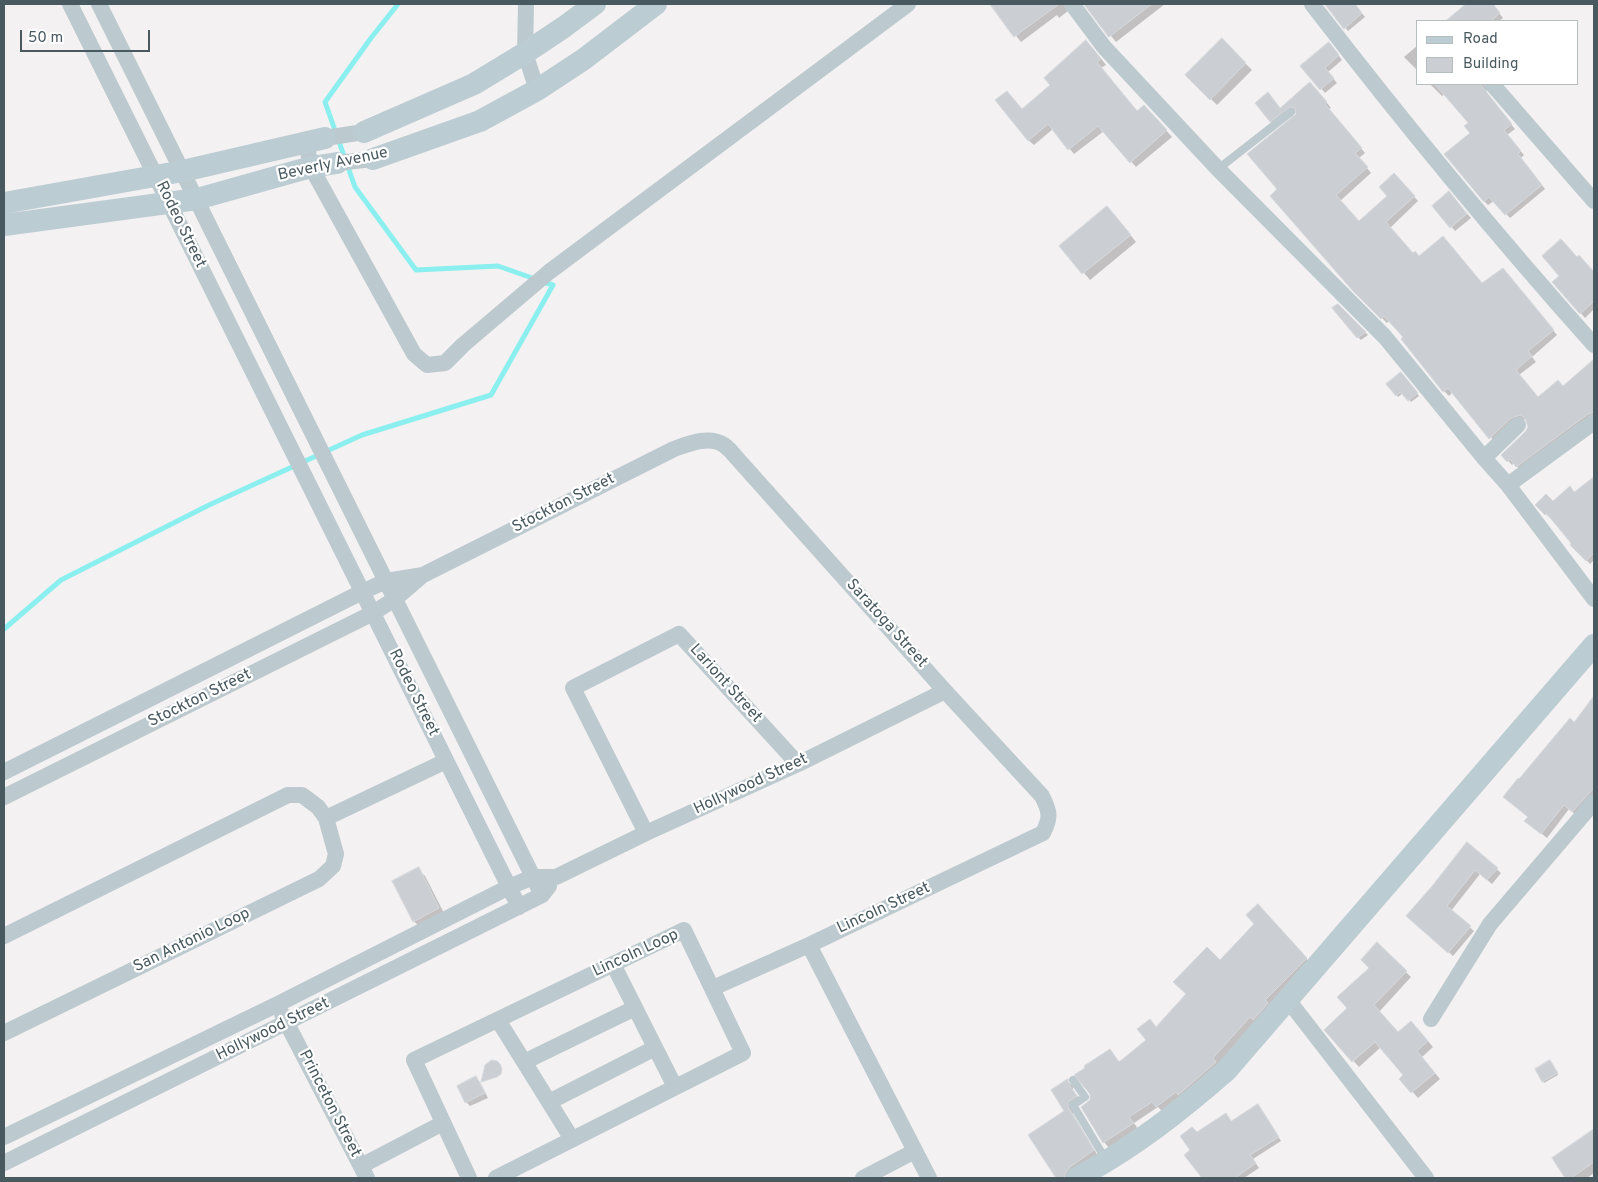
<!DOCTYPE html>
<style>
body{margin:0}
#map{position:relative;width:1598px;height:1182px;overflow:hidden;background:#f3f1f1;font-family:Overpass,sans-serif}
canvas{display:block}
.frame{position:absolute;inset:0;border:5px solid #48595f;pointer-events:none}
.legend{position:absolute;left:1416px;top:20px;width:162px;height:65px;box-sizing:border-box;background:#fff;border:1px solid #b6bdbf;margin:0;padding:6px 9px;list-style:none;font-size:15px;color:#48595f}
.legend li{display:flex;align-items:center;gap:10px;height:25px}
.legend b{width:25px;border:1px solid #b6bdbf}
.scale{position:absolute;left:20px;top:30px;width:130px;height:22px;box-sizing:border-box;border:2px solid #48595f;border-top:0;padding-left:6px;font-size:15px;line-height:18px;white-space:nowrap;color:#48595f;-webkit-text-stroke:4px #fff;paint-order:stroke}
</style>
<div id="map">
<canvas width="1598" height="1182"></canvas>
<div class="frame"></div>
<ul class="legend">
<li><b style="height:6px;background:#bcccd3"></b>Road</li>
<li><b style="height:14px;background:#cbcfd3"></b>Building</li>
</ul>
<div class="scale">50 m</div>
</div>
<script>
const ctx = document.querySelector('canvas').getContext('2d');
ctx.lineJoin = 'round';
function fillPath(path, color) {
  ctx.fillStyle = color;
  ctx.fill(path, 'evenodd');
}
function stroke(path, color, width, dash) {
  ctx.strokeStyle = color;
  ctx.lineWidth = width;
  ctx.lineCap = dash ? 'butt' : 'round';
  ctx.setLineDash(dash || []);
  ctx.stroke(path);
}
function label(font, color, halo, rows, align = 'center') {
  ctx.font = font + ' Overpass,sans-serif';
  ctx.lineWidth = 4.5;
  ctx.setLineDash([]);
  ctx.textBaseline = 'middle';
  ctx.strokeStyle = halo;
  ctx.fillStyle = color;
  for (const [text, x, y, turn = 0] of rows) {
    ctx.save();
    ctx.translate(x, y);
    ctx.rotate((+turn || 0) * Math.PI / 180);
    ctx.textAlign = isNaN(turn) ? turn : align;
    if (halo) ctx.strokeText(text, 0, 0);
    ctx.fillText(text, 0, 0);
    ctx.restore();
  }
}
const shadow = new Path2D(`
 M991 4H1071L1068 11 1059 18 1057 15 1021 42Z
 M1085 4H1165L1116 42Z
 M1326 4H1355L1365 17 1348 31Z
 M1468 4H1492L1503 18 1499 21H1448Z
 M1222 40 1252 70 1217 105 1187 75Z
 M1417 46V70L1404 57Z
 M1092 47 1106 65 1101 68 1138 112H1150L1172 137 1136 167 1104 131 1074 154 1053 129 1034 145 1028 140 1022 110 1052 85Z
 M1333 48 1342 60 1328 72 1337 83 1325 93 1302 66Z
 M1430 84H1458L1462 88 1466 84H1483L1486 88 1488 96 1515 129 1507 135 1524 155 1521 158 1545 189 1510 218 1494 201 1488 205 1484 201 1470 123 1445 94 1442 96Z
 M1315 88 1331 108 1329 109 1365 153 1359 158 1371 173 1340 201 1360 223 1389 196 1394 175 1418 201 1390 228 1413 254 1483 285 1507 275 1557 335 1532 357 1536 362 1519 375 1539 399 1563 388 1594 361V418L1521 471 1514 463 1512 465 1503 455 1526 433 1529 427 1526 419 1516 422 1495 442 1453 392 1449 396 1444 391 1402 339 1405 337 1390 320 1387 323 1354 290 1279 190 1298 114 1297 111H1295L1275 125 1270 121 1281 109Z
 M1453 197 1471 218 1455 231 1434 206Z
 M1114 214 1136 242 1090 280 1061 246Z
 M1561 241 1594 274V309L1585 318 1554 282 1561 276Z
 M1338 305 1368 335 1361 340 1358 337 1334 308Z
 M1401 374 1419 396 1411 402 1403 393 1398 397 1388 384Z
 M1594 479V500L1586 507 1589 516 1594 522V560L1590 564 1572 545 1573 543 1551 517 1550 518 1537 505 1553 502 1574 493Z
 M1594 698V795L1577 816 1569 809 1547 838 1531 825 1519 781 1574 724Z
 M1468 843 1501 873 1492 884 1480 874 1451 911 1474 931 1453 956 1412 920Z
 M418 869 425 876 445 915 420 928 414 921Z
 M1264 911 1311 964 1218 1064 1163 1112 1158 1107 1134 1123 1138 1129 1109 1148 1104 1142 1091 1100 1110 1050 1120 1063 1148 1040 1157 1028 1256 924Z
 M1377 944 1411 977 1379 1012 1399 1033 1417 1028 1433 1047 1422 1057 1440 1079 1418 1098 1401 1079 1405 1075 1381 1047 1359 1067 1325 1030 1349 1008 1371 968Z
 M1552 1064 1558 1075 1544 1083 1543 1081Z
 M476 1078 480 1082 488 1098 470 1106 466 1102Z
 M1067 1081 1073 1086V1090L1081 1101 1073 1108V1114L1098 1156 1071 1178H1058L1030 1135 1066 1112Z
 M1261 1109 1281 1141 1253 1159 1259 1168 1244 1178H1203L1186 1155 1192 1150 1197 1133 1226 1115 1232 1122Z
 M1594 1131V1173L1587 1178H1567L1553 1158Z`);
const stream = new Path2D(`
 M398 4 371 38 325 102 355 187 416 270 498 266 535 279
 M4 629 61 580 209 505 362 435 491 395 553 285 543 282`);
const building = new Path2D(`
 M990 4H1059L1014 37Z
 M1084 4H1152L1109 37Z
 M1325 4H1355L1362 13 1344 29Z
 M1466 4H1493L1500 13 1491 21H1446Z
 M1222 38 1246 63 1210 100 1185 75Z
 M1086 40 1101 59 1097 62 1137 111 1144 105 1167 130 1130 163 1098 126 1068 150 1048 124 1028 141 995 100 1007 91 1022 109 1050 85 1044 78Z
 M1329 42 1339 55 1325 68 1334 78 1320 90 1300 66Z
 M1310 82 1327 102 1325 104 1362 148 1355 153 1368 167 1336 195 1359 221 1387 196 1379 187 1394 173 1415 196 1386 222 1413 253 1415 251 1419 256 1443 236 1482 283 1503 268 1554 330 1528 351 1532 356 1516 370 1538 397 1558 380 1563 386 1594 359V412L1588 414 1516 467 1510 459 1507 462 1501 455 1525 432 1528 427 1525 418 1520 415 1511 418 1489 439 1448 388 1443 392 1401 339 1403 337 1384 316 1381 319 1353 291 1270 196 1277 189 1247 154 1296 114 1295 108 1290 107 1270 122 1255 103 1268 92 1280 108Z
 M1435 84H1480L1512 124 1504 130 1521 151 1518 154 1542 185 1505 215 1489 197 1484 202 1444 154 1470 133 1464 126 1468 123Z
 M1449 191 1467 214 1450 228 1432 206Z
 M1107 206 1131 235 1082 274 1059 246Z
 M1561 239 1577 257 1579 255 1594 272V301L1580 314 1552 282 1559 276 1542 256Z
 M1338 304 1366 332 1357 338 1332 308Z
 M1401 372 1418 393 1408 401 1400 392 1396 396 1386 384Z
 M1594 477V553L1586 561 1570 545 1571 543 1547 514 1545 515 1535 505 1546 494 1553 501 1570 486 1574 492Z
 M1594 696V788L1572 812 1564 805 1541 834 1524 821 1528 817 1503 797 1518 778 1519 779 1570 718 1574 722Z
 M1467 842 1498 868 1487 880 1475 870 1447 906 1471 926 1448 953 1406 916 1433 885Z
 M419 867 439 908 413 922 392 881Z
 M1258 904 1307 958 1265 1000 1268 1003 1253 1020 1250 1017 1213 1058 1216 1062 1178 1095 1176 1092 1156 1107 1152 1102 1129 1117 1134 1123 1103 1143 1081 1107 1090 1100V1094L1074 1075 1085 1068 1084 1066 1110 1049 1119 1062 1146 1040 1137 1029 1150 1019 1156 1027 1186 994 1173 982 1207 947 1220 960 1254 924 1246 915Z
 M1377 942 1407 971 1374 1005 1398 1032 1411 1021 1428 1041 1417 1051 1435 1073 1411 1093 1399 1079 1403 1075 1375 1042 1352 1062 1324 1030 1347 1008 1337 997 1369 968 1361 960Z
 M492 1060 497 1061 500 1064 502 1069 501 1074 497 1077 481 1082 485 1065Z
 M1550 1060 1558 1073 1542 1082 1535 1069Z
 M476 1076 485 1093 465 1103 457 1086Z
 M1068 1079V1083L1077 1096 1068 1102V1107L1094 1150 1070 1167 1066 1172 1064 1178H1056L1028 1135 1064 1111 1051 1090Z
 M1258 1104 1279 1137 1250 1155 1256 1163 1235 1178H1202L1184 1155 1190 1150 1180 1136 1192 1127 1197 1132 1226 1113 1231 1121Z
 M1594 1129V1162L1571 1178H1565L1552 1158Z`);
const lane = new Path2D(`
 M1218 169 1291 112
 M1073 1080 1085 1097 1073 1105 1106 1160`);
const street = new Path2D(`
 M70 4 519 907
 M99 4 542 895
 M526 4 525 53 537 90
 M1072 4 1104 47 1218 169 1385 337 1484 458 1508 485 1594 599
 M1312 4C1402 121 1496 235 1594 345
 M1492 84 1594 201
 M325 138 364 132
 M306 142 311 167 414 354 427 365 445 363 463 345 549 272 908 4
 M337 163 373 159
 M1484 458 1518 425
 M1508 485 1594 422
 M4 772 362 592 386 581 423 575
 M4 797 373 613 395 599 423 575 674 449C688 444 709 435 724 445 728 448 732 452 735 456L945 691 1042 796C1050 812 1051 817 1043 833L809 945 713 988
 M326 818 446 761
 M646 833 573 688 679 634 798 764
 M4 936 288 795H302L318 807 326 818 336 854 333 866 319 879 4 1033
 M809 945 929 1178
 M613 964 675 1087
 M1288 1000 1426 1178
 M282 1014 367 1178
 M1431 1019 1490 924 1594 802
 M498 1020 572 1139
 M524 1062 635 1008
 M549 1102 655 1048
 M4 1137 278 1004 509 887 533 877H556L646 833 798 764 945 691
 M4 1163 542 895 549 886
 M361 1166 443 1123
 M469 1178 414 1060 684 930 743 1053 496 1178
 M863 1178 915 1151`);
const secondary = new Path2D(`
 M364 132 474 84 525 53 564 27 595 4
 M373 159 480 121 537 90 584 59 656 4
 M4 203 183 171 325 138
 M4 225 197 199 311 167 337 163
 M1077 1178C1133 1148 1179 1112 1226 1071L1594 645`);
const streetNames = [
 ["Beverly Avenue",333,165,-12],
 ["Rodeo Street",180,225,64],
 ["Stockton Street",564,504,-27],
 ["Saratoga Street",886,624,48],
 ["Lariont Street",725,684,48],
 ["Rodeo Street",413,693,64],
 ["Stockton Street",200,699,-26],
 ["Hollywood Street",751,785,-25],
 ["Lincoln Street",884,909,-25],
 ["San Antonio Loop",192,941,-26],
 ["Lincoln Loop",636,954,-25],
 ["Hollywood Street",273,1030,-26],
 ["Princeton Street",329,1104,63]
];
fillPath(shadow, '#0003');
stroke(stream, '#8befef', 5);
fillPath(building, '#cbcfd3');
stroke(building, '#d5d8dc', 1);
stroke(lane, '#bcc9ce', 8);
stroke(street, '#bcc9ce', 16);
stroke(secondary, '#bcccd3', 22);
label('16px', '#48595f', '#fff', streetNames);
</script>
